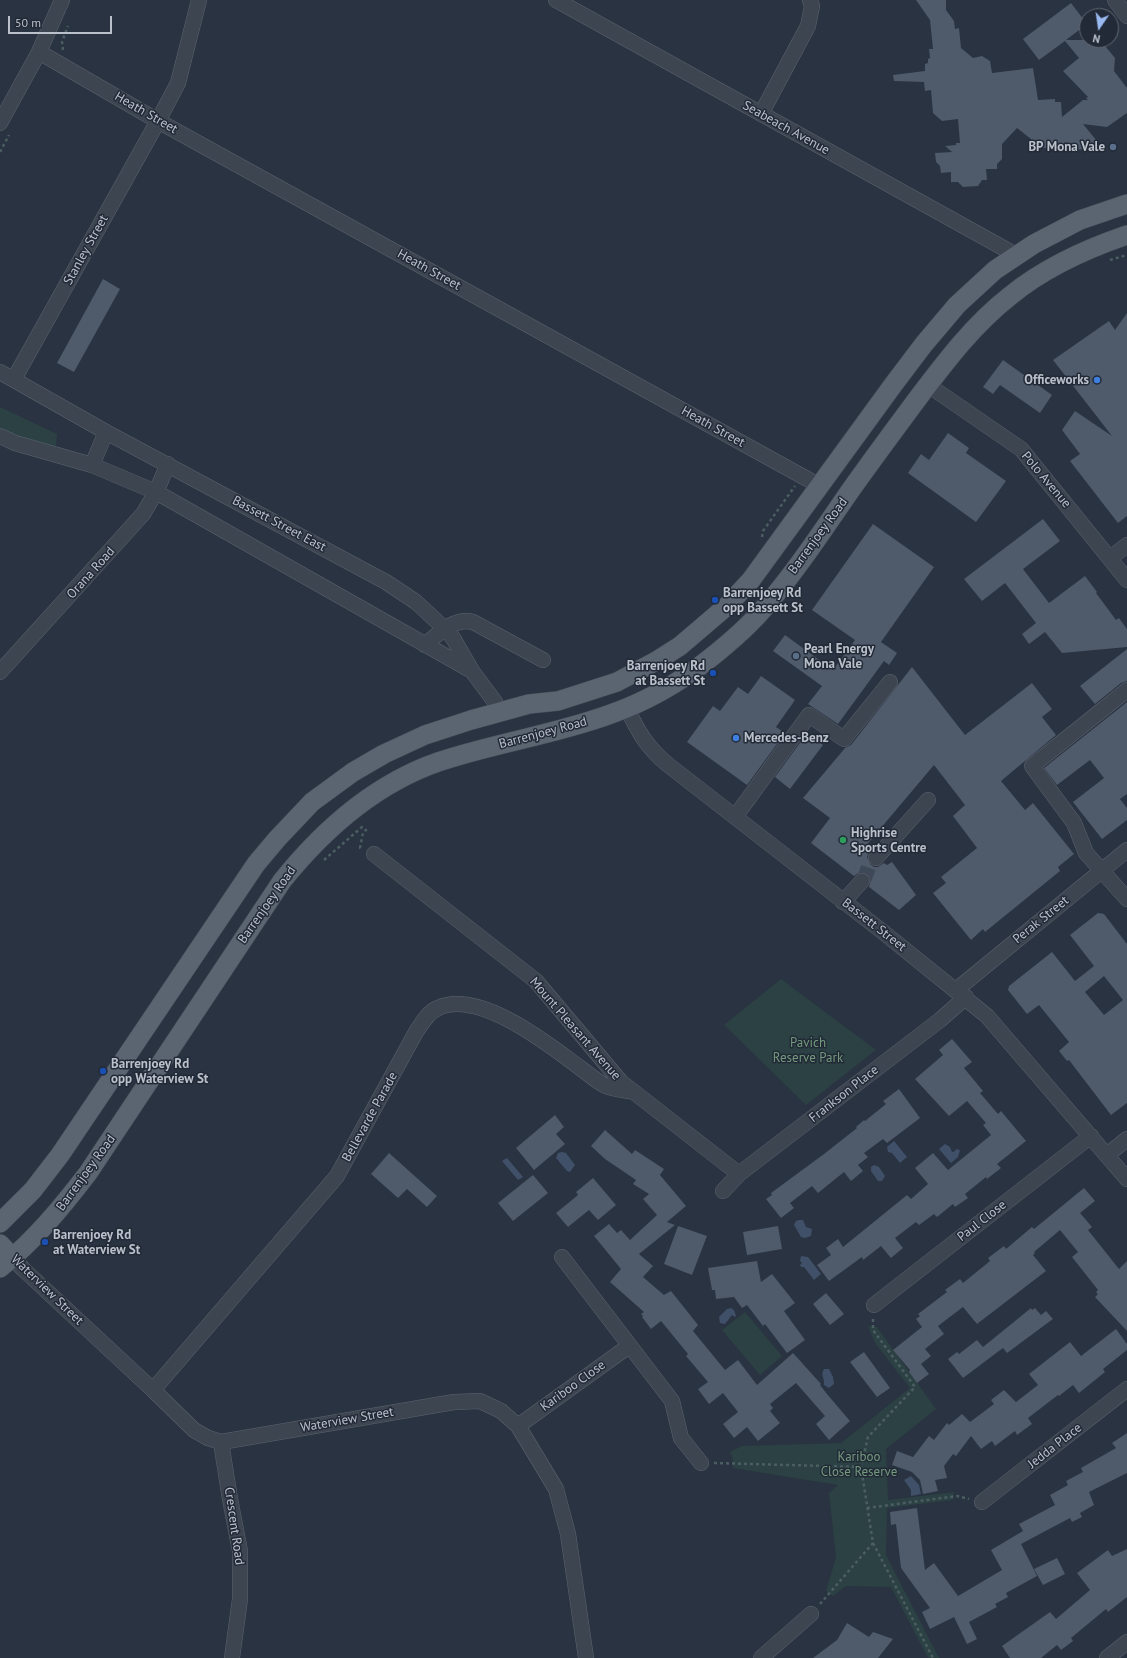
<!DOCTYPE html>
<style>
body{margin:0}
#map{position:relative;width:1127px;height:1658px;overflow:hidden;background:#293341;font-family:"PT Sans",sans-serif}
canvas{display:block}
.north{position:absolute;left:1079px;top:8px;width:40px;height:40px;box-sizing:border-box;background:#222a37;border:1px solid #5f6672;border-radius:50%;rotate:193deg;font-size:11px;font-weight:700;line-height:16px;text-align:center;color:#bac1cb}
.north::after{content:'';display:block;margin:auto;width:14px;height:18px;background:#99baf1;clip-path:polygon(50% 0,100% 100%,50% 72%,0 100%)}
.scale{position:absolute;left:8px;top:16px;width:104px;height:18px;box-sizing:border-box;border:2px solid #bac1cb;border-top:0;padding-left:5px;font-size:12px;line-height:14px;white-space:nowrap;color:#bac1cb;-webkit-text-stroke:3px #222a37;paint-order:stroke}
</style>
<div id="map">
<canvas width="1127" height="1658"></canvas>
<div class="north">N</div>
<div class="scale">50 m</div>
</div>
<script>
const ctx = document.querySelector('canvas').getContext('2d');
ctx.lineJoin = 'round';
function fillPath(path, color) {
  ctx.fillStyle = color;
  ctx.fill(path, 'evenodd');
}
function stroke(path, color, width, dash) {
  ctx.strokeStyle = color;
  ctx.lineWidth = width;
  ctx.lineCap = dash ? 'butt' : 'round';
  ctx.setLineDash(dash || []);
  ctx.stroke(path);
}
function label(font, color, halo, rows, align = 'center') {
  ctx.font = font + ' "PT Sans",sans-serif';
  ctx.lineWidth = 3;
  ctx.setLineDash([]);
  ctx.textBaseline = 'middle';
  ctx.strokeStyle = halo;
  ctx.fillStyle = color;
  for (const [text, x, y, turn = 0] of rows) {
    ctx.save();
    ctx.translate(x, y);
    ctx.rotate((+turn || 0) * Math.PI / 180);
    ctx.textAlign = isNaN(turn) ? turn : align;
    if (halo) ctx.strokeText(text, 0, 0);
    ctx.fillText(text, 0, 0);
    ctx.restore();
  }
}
const green = new Path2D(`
 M0 407 57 434 56 446 44 450 0 433Z
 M781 979 876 1050 806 1105 724 1025Z
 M745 1312 782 1356 760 1375 722 1330Z
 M868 1326 877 1327 936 1409 886 1449 888 1500 954 1492 953 1500 887 1508 886 1555 939 1658H928L891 1587 846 1586 833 1596 826 1591 836 1557 829 1493 838 1485 733 1468V1460L730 1452 742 1446 841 1443 910 1388 875 1343Z`);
const water = new Path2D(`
 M894 1141 907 1157 900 1163 892 1153 888 1152 887 1147Z
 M945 1144 950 1147 952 1152 955 1151 956 1149 960 1150 958 1157 951 1163 939 1149Z
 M562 1152 566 1153 575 1165 570 1172 567 1171 556 1158 558 1153Z
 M507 1158 523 1177 518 1180 502 1161Z
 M874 1165 879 1167 885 1176 882 1181H878L871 1171V1167Z
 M799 1220H803L806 1227 812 1229 811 1236 805 1238 801 1237 794 1225 796 1221Z
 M801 1256 808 1257 821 1274 814 1280 804 1267H801L800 1265 802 1263 800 1261Z
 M731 1308 734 1310 736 1316 735 1317 732 1315 725 1324 720 1323 719 1317 727 1309Z
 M824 1369H829L833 1377 834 1384 829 1388 824 1385C825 1378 820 1375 824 1369Z
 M911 1476 919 1485 921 1494 911 1496V1490L904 1480Z`);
const building = new Path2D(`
 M916 0H946V10L954 21 955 29 959 28 961 48 973 58 982 56 990 61 992 73 1033 68 1038 100 1055 99V102H1061L1062 117 1083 100H1088L1086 98 1088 97 1063 71 1079 58 1065 41 1039 60 1023 39 1071 3 1087 24 1066 40H1100L1115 58 1114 71 1127 88V113L1107 127 1083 124 1097 141 1087 149 1055 151 1053 148H1031V139L1017 128 1002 144V159L997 164V169H986L987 180H982L978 186 963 187 958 182H951V172L941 173 940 166 936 162 935 153 952 152 945 146 956 145V143H960L958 119 942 121 933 113 931 90 925 91 924 82 894 81 893 75 925 71V64L928 63V59L930 58 929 49H933L930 20Z
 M103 279 120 289 74 372 57 363Z
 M1127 313V516L1118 523 1070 461 1080 454 1062 430 1075 411 1112 436 1053 360 1109 321 1115 330Z
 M1003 360 1052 395 1040 413 1000 385 993 394 983 387Z
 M948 433 969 448 966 453 1006 481 976 522 908 473 921 454 929 460Z
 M1043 519 1060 541 1023 569 1049 603 1085 576 1097 592 1096 593 1116 620 1119 618 1127 629V647L1062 653 1045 632 1029 644 1022 634 1036 623 1005 583 982 601 964 579Z
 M873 524 934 567 881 642 897 653 889 665 884 661 838 724 808 704 822 686 773 651 785 635 833 670 855 640 812 610Z
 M1127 649V681L1121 683 1095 704 1080 686Z
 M912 667 965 735 1032 683 1052 709 1042 717 1056 735 1001 781 1025 810 1033 803 1074 854 1058 867 1060 871 985 932 983 929 971 940 933 893 946 883 941 877 977 848 953 816 965 805 934 765 864 848 869 852 867 857 870 864 874 867H878L884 863 887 865 892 862 916 895 899 910 869 887 871 879 868 874 860 872 854 876 811 843 830 818 803 798 845 748 851 745Z
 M761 676 795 700 776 727 785 733 747 785 687 742 713 706 720 711 738 687 748 694Z
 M1127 702V794L1120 799 1127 808V820L1102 839 1073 802 1104 778 1090 760 1057 785 1044 768Z
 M807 733 823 745 790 789 775 777Z
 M1098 913 1104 914 1127 944V1103L1111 1115 1069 1060 1067 1061 1059 1051 1069 1042 1039 1005 1027 1014 1008 990 1009 986 1052 952 1075 981 1094 966 1070 935ZM1104 976 1123 1000 1104 1015 1085 992Z
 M952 1039 972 1062 964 1068 983 1091 980 1093 998 1114 1001 1111 1026 1141 997 1164 1001 1168 987 1179 986 1177 965 1194 968 1198 955 1207 953 1204 937 1217 934 1214 919 1225 916 1222 895 1238 903 1248 891 1258 881 1246 863 1260 862 1257 829 1281 817 1265 831 1255 826 1248 838 1239 843 1247 907 1195 911 1199 928 1184 915 1168 933 1153 948 1170 991 1135 983 1125 986 1123 967 1101 949 1116 915 1079 943 1055 939 1050Z
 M899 1089 920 1118 887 1143 883 1139 864 1153 868 1157 858 1165 863 1171 851 1181 844 1172 818 1193 812 1186 790 1203 794 1208 781 1218 766 1199 772 1195 771 1193 824 1154 857 1128 856 1127 864 1120 865 1121 886 1104 883 1101Z
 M555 1115 564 1127 556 1134 565 1144 534 1170 516 1148Z
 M605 1130 632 1154 635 1150 664 1169 660 1175 686 1206 667 1222 675 1225 639 1254 653 1266 643 1277 664 1295 671 1291 698 1325 693 1331 725 1370 738 1360 757 1385 793 1353 821 1384 820 1385 827 1394 850 1421 829 1440 816 1424 825 1416 796 1383 770 1404 773 1408 770 1411 780 1423 758 1441 747 1427 734 1438 723 1424 738 1412 723 1393 709 1404 698 1389 708 1382 686 1356 688 1354 661 1321 651 1329 642 1317 643 1316 641 1314 644 1312 610 1282 621 1269 594 1236 609 1224 617 1233 621 1230 630 1240 657 1215 643 1199 649 1194 633 1184 636 1180 605 1159 591 1146Z
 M389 1153 437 1196 427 1207 407 1189 398 1198 371 1174Z
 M533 1175 548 1193 513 1221 498 1203Z
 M593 1178 616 1205 598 1220 589 1210 568 1227 556 1213 578 1195 576 1192Z
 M1084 1188 1095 1201 1080 1213 1092 1227 1088 1230 1119 1269 1127 1261V1331L1095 1297 1098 1294 1096 1292 1098 1290 1072 1257 1078 1252 1060 1230 1034 1252 1035 1253 1033 1255 1046 1271 977 1324 963 1307 938 1326 944 1334 925 1349 931 1356 921 1364 929 1374 917 1383 909 1372 910 1370 893 1350 922 1327 916 1319 920 1316 918 1314 947 1292 945 1290 960 1279 963 1283 990 1261 988 1258 1004 1246 1006 1249 1032 1227 1034 1229Z
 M678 1226 707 1236 692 1275 664 1264Z
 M778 1226 782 1249 747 1255 743 1232Z
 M757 1261 761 1282 772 1274 795 1303 784 1311 805 1340 787 1353 765 1324 763 1326 747 1305 742 1308 734 1297 716 1299 715 1290H712L708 1268Z
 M826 1293 844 1314 830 1325 813 1304Z
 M1031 1308 1032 1310 1035 1308 1041 1315 1046 1311 1053 1319 1007 1353 1003 1348 963 1378 948 1359 957 1352 959 1354 977 1340 983 1347Z
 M1116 1329 1127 1344V1350L1103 1369 1105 1372 1079 1393 1073 1385 1059 1396 1058 1395 1028 1418 1032 1424 1017 1435 1015 1431 995 1446 992 1441 981 1449 971 1436 956 1456 953 1454 944 1466 947 1478 935 1480 938 1491 923 1494 920 1480 912 1472 892 1465 897 1451 913 1457 929 1436 934 1440 947 1423 949 1425 962 1414 970 1422 994 1404 991 1400 1004 1390 1016 1402 1038 1385 1029 1374 1070 1342 1081 1356Z
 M864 1352 890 1388 877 1397 850 1362Z
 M1127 1433V1473L1089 1492 1094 1505 1080 1513 1082 1517 1072 1522 1070 1518 1021 1544 1037 1576 1006 1593 1008 1597 995 1604 997 1607 969 1622 977 1639 967 1644 954 1617 930 1629 922 1612 930 1608 901 1568 896 1524 891 1525 890 1512 917 1508 925 1570 934 1563 958 1596 1002 1570 991 1550 1023 1531 1019 1524 1055 1505 1050 1495 1068 1485 1066 1481 1083 1472 1081 1468 1116 1448 1112 1443Z
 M1127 1549V1597L1108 1612 1106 1609 1071 1638 1073 1641 1061 1650 1057 1645 1041 1658H1010L1002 1646 1050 1612 1056 1619 1090 1590 1077 1573 1108 1550 1112 1556Z
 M1057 1558 1065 1574 1043 1585 1034 1569Z
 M847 1623 869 1637 873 1632 893 1639 878 1658H813L837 1640Z`);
const minorTunnel = new Path2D(`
 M862 881 865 877 869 866 876 858`);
const path = new Path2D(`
 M63 50 62 42 68 26
 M0 152 9 135
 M1110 260 1127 255
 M762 537 763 531 795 486
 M324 860 362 827 366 830 363 833 360 848 363 849
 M714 1463 861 1467
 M867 1508 957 1496 969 1499
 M873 1543 933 1658
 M820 1604 873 1543 861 1467 868 1437 915 1387 873 1330V1317`);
const minor = new Path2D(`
 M556 0 1016 255
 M1115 0 1127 16
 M39 52 158 121 820 486
 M761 114 808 26 812 6 810 0
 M0 123 39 52 62 0
 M0 372 106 432 386 582 416 602 444 628 453 638 472 671 495 702 498 713
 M14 379 158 121 178 83 199 0
 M928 385 1021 449 1127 580
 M0 436 15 443 92 465 156 492 472 671
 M92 465 106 432
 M1110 558 1127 545
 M425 645C438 634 454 617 473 622L543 660
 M0 672 143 514 156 492 168 464
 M1127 690 1032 766 1074 823 1086 853 1127 899
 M627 708C638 732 647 747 667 764L883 932 987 1016 1127 1179
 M735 817 809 715 844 739 890 682
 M374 854 536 981 621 1082 739 1174
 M876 858 928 800
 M843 902 862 881
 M956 990 1127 850
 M1107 1155 1127 1139
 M723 1191 739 1174 940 1020 966 997
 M562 1257 672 1401 681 1438 701 1463
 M13 1258 23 1269 153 1390 194 1430 208 1438 221 1442 454 1402 480 1401 501 1411 518 1426 556 1489 568 1534 586 1658
 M874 1305 1091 1136
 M153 1390 337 1176 416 1032C422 1023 428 1012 438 1008 479 989 548 1044 579 1067 587 1073 595 1080 604 1085 612 1089 624 1090 633 1092
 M518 1426 629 1346
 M221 1442 230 1499 240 1551V1599L232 1658
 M982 1502 1127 1389
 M761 1658 811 1614
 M1107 1658 1127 1642`);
const major = new Path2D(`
 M0 1223 33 1190 60 1155 256 864 277 839 312 802 353 772 384 754 425 735 471 720 529 704 558 701 617 682 658 660 680 646 728 605 751 580 893 385 924 344 957 305 995 270 1034 244 1080 220 1127 204
 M0 1244 13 1258
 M0 1268C34 1241 62 1207 88 1173L282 881C323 830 375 784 438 762 494 743 553 735 608 715 643 703 679 683 709 659 728 644 749 626 765 607 796 571 823 530 850 491 872 460 895 429 918 398 946 361 974 324 1010 296 1044 268 1086 249 1127 235`);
const markers = [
 [1113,147,4,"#5c6f8a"],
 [1097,380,4,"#3f7fe0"],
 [715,600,4,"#1a4fb4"],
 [796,656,4,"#5c6f8a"],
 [713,673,4,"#1a4fb4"],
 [736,738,4,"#3f7fe0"],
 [843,840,4,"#2e9e5b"],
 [103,1071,4,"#1a4fb4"],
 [45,1242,4,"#1a4fb4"]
];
const streetNames = [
 ["Heath Street",146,113,30],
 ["Seabeach Avenue",786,128,29],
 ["Stanley Street",86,250,-61],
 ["Heath Street",429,270,29],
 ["Heath Street",713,427,29],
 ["Polo Avenue",1046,480,50],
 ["Bassett Street East",279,524,28],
 ["Barrenjoey Road",818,536,-54],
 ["Orana Road",91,573,-48],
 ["Barrenjoey Road",543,733,-15],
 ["Barrenjoey Road",267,905,-55],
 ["Perak Street",1041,920,-39],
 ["Bassett Street",874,925,38],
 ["Mount Pleasant Avenue",575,1029,49],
 ["Frankson Place",844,1094,-38],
 ["Bellevarde Parade",370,1117,-61],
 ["Barrenjoey Road",86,1173,-54],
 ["Paul Close",982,1221,-38],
 ["Waterview Street",47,1290,44],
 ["Kariboo Close",573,1386,-36],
 ["Waterview Street",347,1420,-10],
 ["Jedda Place",1055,1446,-38],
 ["Crescent Road",234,1526,82]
];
const poiNames = [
 ["BP Mona Vale",1105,147,"right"],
 ["Officeworks",1089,380,"right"],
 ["Barrenjoey Rd",723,593],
 ["opp Bassett St",723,608],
 ["Pearl Energy",804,649],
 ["Mona Vale",804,664],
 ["Barrenjoey Rd",705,666,"right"],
 ["at Bassett St",705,681,"right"],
 ["Mercedes-Benz",744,738],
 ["Highrise",851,833],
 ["Sports Centre",851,848],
 ["Barrenjoey Rd",111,1064],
 ["opp Waterview St",111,1079],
 ["Barrenjoey Rd",53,1235],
 ["at Waterview St",53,1250]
];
const parkNames = [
 ["Pavich",808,1043],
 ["Reserve Park",808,1058],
 ["Kariboo",859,1457],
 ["Close Reserve",859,1472]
];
fillPath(green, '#2c4143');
fillPath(water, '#405069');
fillPath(building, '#4f5a6a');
stroke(minorTunnel, '#3f4856', 15, [15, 8]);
stroke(minor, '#5b636f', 16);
stroke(major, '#474e5b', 20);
stroke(path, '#4b5e61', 2.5, [3, 3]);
stroke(minor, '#3d4551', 15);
stroke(major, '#5b6471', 19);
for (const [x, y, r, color] of markers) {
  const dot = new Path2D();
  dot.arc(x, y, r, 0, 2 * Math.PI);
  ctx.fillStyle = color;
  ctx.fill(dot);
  stroke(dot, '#222a37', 1.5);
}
label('13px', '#bac1cb', '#222a37', streetNames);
label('bold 13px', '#bac1cb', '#222a37', poiNames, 'left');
label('13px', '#739a7d', '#222a37', parkNames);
</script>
